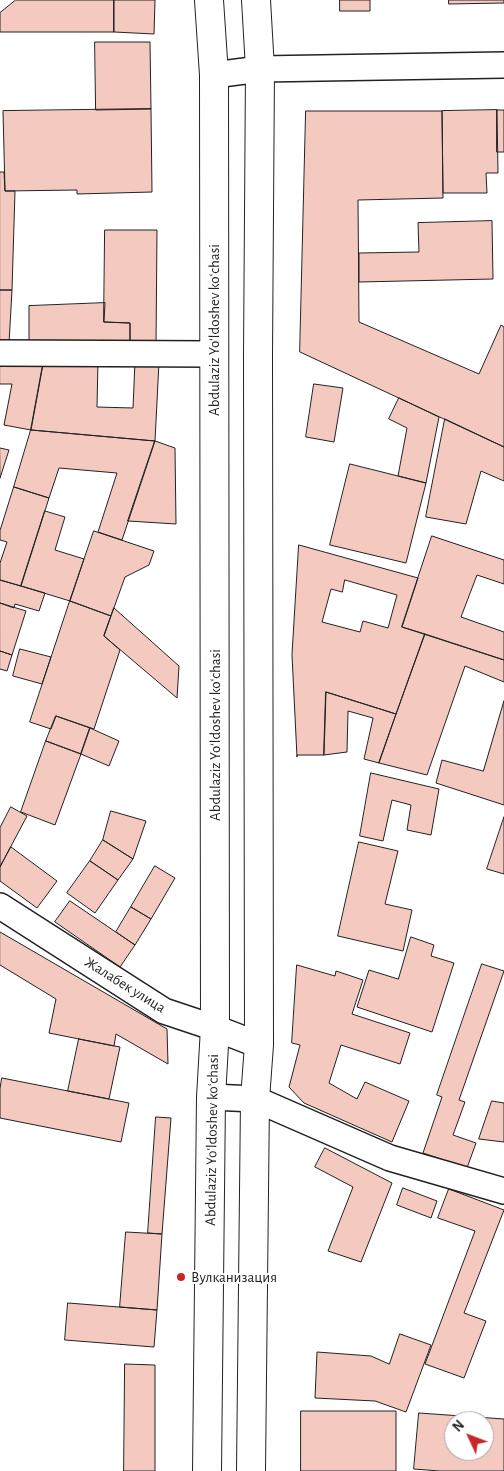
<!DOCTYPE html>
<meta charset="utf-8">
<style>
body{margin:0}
#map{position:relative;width:504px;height:1471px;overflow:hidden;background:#fff;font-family:"Alegreya Sans",sans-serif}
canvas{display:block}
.north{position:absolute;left:444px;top:1411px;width:50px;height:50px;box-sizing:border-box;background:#fff;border:1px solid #a7a7a7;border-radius:50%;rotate:313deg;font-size:14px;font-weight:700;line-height:20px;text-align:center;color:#222}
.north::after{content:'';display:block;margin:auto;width:18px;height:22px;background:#c62828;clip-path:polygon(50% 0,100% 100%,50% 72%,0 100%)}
</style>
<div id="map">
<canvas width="504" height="1471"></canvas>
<div class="north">N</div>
</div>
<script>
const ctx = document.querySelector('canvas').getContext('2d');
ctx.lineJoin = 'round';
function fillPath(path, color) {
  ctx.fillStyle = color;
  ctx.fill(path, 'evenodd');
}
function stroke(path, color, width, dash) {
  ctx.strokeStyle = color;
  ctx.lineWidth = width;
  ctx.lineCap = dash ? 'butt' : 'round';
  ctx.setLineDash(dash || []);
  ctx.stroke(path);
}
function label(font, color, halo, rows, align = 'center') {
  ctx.font = font + ' "Alegreya Sans",sans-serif';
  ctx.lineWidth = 4;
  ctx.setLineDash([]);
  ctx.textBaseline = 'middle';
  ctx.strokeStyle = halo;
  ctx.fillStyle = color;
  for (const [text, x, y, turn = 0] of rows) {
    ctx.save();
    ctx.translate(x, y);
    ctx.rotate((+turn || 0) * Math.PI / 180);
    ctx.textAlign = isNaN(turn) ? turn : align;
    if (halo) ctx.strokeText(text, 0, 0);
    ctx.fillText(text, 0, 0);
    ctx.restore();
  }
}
const building = new Path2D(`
 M16 0H114V32H0V13Z
 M114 0H155L154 34 114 32Z
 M340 0H370V11H340Z
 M449 0H504V3L449 4Z
 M95 42H150L151 109 96 110Z
 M151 109 152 192 77 194V190L5 191 3 111Z
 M497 110H504V152H497Z
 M497 110 498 173H486L487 193H443L442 111Z
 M306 111H442L443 198 358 200 359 322 479 374 501 325 504 327V447L300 352Z
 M0 172H4L5 191H15L12 290H0Z
 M492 221 493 279 359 282V253L419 252 418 223Z
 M105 230H157L156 345H130V323L104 322Z
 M0 290H12L9 344H0Z
 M105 303 104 322 130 323V345L29 346V306Z
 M0 358 44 359 31 430 4 425 12 384H0Z
 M44 359 98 360 97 407 133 408 135 361 159 362 155 441 31 430Z
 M314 384 343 388 334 442 306 437Z
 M399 398 439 417 426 483 398 476 407 428 389 419Z
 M445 419 504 447V481L481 471 466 524 426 517Z
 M31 430 155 441 122 540 98 532 117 473 59 468 49 498 14 487Z
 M155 441 175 448 176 524 128 521Z
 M0 448 9 450 0 478Z
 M350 464 426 483 406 563 330 545Z
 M14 487 49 498 21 586 0 580V563L7 542 0 540V531Z
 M45 511 65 517 55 550 84 559 70 601 21 586Z
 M94 531 154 551 149 565 125 577 111 616 70 601Z
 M432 536 504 560V584L477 575 461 617 504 632V660L402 627Z
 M299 545 418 578 402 627 425 634 396 714 326 692 324 755H297V757L292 655ZM345 580 397 595 388 628 363 621 360 632 322 622 331 589 342 592Z
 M0 580 45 593 39 611 15 604 14 608 0 603Z
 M70 601 111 616 104 636 120 650 94 729 56 716 51 729 30 722Z
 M0 603 26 611 12 655 0 651Z
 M114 608 179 666 177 698 104 636Z
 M425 634 504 660V682L465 666 427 775 379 763Z
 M20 649 51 657 42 684 13 676Z
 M0 651 12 655 7 671 0 669Z
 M326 692 396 714 379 763 364 759 373 718 348 711 347 752 324 755Z
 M504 701V805L436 783 442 760 483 771Z
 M56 716 90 728 81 754 46 741Z
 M90 728 119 741 109 766 81 754Z
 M46 741 81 754 55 825 21 812Z
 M371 773 439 789 431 835 407 830 411 805 392 800 383 841 360 836Z
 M11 807 27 816 0 867V828Z
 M111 811 146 821 133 859 103 840Z
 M504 817V874L487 869Z
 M103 840 133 859 118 880 90 861Z
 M359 842 398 851 385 904 412 910 403 951 338 936Z
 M11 847 57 881 37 908 0 881V867Z
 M90 861 118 880 95 913 67 893Z
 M155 866 175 878 151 919 131 907Z
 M70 901 135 945 120 967 55 922Z
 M131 907 151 919 135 945 116 932Z
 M0 932 167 1029 168 1064 116 1034 114 1046 49 1033 56 999 0 965Z
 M411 937 434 945 431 956 454 963 432 1032 357 1007 369 970 398 979Z
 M482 964 504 971 459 1100 465 1102 453 1135 476 1143 467 1168 423 1153 442 1097 437 1095Z
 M297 965 335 976 336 971 363 980 352 1014 410 1033 400 1064 341 1045 329 1083 357 1099 365 1082 409 1101 392 1142 304 1103 289 1087 300 1045 292 1043Z
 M79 1039 120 1047 109 1099 68 1091Z
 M2 1078 129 1103 121 1142 0 1118V1089Z
 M492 1101 504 1103V1142L479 1139Z
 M156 1117 171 1118 162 1234 148 1233Z
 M325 1148 392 1183 361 1262 328 1251 353 1187 315 1167Z
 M403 1188 437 1201 431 1218 397 1205Z
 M449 1189 504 1210 464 1313 486 1321 464 1378 425 1364 475 1231 438 1218Z
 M126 1232 162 1234 157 1310 120 1307Z
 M68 1303 157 1310 154 1347 65 1340Z
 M400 1334 431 1345 406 1412 375 1401 315 1398 317 1352 371 1356 389 1364Z
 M125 1364 155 1365V1471H124Z
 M301 1411H396V1471H301Z
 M419 1413 504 1419V1471H440L414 1469ZM454 1421H484V1451H454Z`);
const street = new Path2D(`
 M214 75 260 69 504 65
 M0 353 214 354
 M0 906 164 1011 215 1028 259 1045
 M211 1097 255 1099 390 1158 504 1191`);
const secondary = new Path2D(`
 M207 1471 211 1097 215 1028 214 75 209 0
 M251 1471 255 1099 259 1045 258 355 260 69 256 0`);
const markers = [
 [181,1277,5,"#c62828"]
];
const streetNames = [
 ["Abdulaziz Yoʻldoshev koʻchasi",214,330,-90],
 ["Abdulaziz Yoʻldoshev koʻchasi",215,735,-90],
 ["Жалабек улица",125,985,32],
 ["Abdulaziz Yoʻldoshev koʻchasi",212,1140,-89]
];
const poiNames = [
 ["Вулканизация",191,1277]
];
fillPath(building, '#f3c9c0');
stroke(building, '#222', 1);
stroke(street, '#222', 28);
stroke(secondary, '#222', 30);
stroke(street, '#fff', 25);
stroke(secondary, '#fff', 28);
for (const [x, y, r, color] of markers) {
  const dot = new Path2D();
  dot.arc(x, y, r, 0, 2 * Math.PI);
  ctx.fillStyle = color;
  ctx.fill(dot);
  stroke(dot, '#fff', 2);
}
label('15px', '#222', '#fff', streetNames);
label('15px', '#222', '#fff', poiNames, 'left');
</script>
